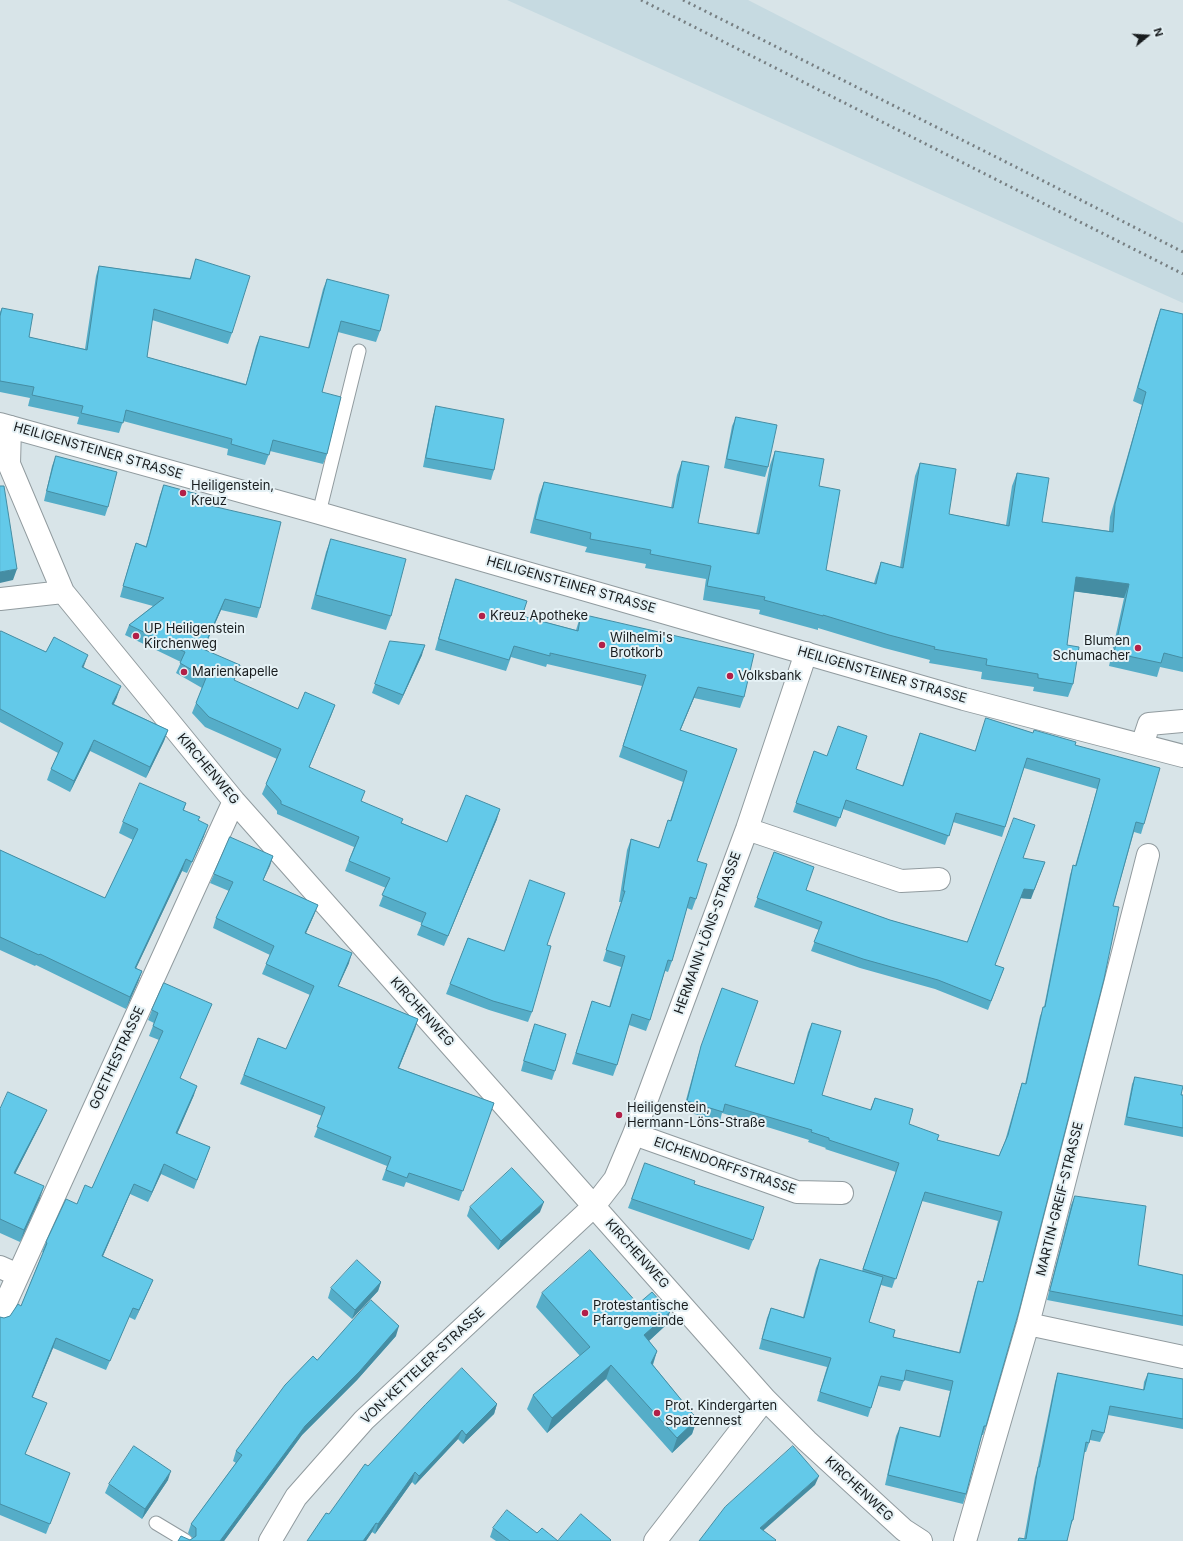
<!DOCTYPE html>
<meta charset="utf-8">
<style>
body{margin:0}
#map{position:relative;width:1183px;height:1541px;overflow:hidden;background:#d8e4e8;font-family:Inter,sans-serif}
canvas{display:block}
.north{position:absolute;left:1127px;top:16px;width:40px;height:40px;-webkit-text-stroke:3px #e5f1f5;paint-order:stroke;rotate:72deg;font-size:11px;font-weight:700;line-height:16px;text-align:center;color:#181c1e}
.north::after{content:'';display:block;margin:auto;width:14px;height:18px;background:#181c1e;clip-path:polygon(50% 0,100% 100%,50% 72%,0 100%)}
</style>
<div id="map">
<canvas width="1183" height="1541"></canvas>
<div class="north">N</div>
</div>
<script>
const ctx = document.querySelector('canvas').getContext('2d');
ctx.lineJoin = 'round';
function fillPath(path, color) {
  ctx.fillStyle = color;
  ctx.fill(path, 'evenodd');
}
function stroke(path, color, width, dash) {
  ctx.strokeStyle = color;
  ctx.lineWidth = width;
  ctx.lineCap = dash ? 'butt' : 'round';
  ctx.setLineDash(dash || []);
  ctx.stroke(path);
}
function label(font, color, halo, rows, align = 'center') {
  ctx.font = font + ' Inter,sans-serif';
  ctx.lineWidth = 4;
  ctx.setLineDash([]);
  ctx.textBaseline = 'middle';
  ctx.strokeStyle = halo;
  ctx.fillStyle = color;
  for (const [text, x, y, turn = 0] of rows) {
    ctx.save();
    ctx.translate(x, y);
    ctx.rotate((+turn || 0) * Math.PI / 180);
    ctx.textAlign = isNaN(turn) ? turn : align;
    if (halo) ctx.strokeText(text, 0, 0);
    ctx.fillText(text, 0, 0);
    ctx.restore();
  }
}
const built = new Path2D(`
 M507 0H748L1183 223V303Z`);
const lane = new Path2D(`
 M319 513 359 351
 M156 1523 186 1541`);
const street = new Path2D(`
 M10 427 9 464 63 592 234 801 765 1399 807 1441 904 1530 921 1541
 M0 599 63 592
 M1142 745 1149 724 1183 721
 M747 829 901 881 939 879
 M634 1134 797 1192 842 1193
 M0 1267 18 1275
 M0 1315 234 801
 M1028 1324 1183 1357
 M270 1541 296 1497 364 1420 594 1206 615 1179 634 1134 747 829 806 653
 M655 1541 765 1399
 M965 1541 1028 1324 1148 855`);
const secondary = new Path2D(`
 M0 424 319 513 964 699 1183 756`);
const rail = new Path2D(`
 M641 0 1183 274
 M683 0 1008 163 1183 252`);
const wall = new Path2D(`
 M196 259 232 333 228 344 152 320 147 357 246 384 256 346 260 336 308 348 323 289 327 279 380 331 376 342 338 332 322 392 327 454 323 464 270 451 265 465 227 455 228 449 123 421 119 433 77 424 79 417 28 406 30 398 0 392V312L2 308 29 337 85 349 96 276 99 266 190 278Z
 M1161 309 1183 314V672L1160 667 1157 677 1109 666 1124 598 1074 591 1067 645 1073 684 1068 697 1033 691 1034 687 981 679 982 672 929 663 930 660 884 648 818 628V630L759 614 760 610 703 600 706 579 645 568 646 564 585 552 587 547 530 533 539 495 544 482 671 508 677 475 682 461 698 523 756 534 770 465 775 451 819 486 826 570 874 583 876 576 881 562 900 567 915 476 920 463 949 514 1006 525 1012 486 1017 473 1042 522 1109 531 1110 517 1142 405 1133 401 1156 322Z
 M436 406 494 470 491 480 423 467 433 416Z
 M736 417 768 467 765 477 724 468 732 426Z
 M56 456 108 507 105 516 44 501 52 466Z
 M164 485 199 503 260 608 257 618 221 610 204 649 236 675 234 681 298 709 335 705 309 767 361 801 402 823 447 842 497 819 444 946 417 935 422 923 379 906 386 888 345 871 354 847 277 814V811L262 794 277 759 205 727 192 713 202 688 176 673 181 662 125 635 129 625 153 606 120 597 132 554 136 543 146 546 160 495Z
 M331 539 391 616 386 630 311 609 326 552Z
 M456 579 522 616 576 630 581 614 744 697 740 708 694 698 680 730 737 749 697 861 696 899 692 910 687 908 672 961 668 972 665 971 650 1020 646 1031 629 1025 617 1065 613 1076 572 1064 592 1001 609 1007 621 967 603 961 621 902H619L627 850 631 839 658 848 670 821 683 782 619 757 642 686 547 664 546 667 511 657 506 671 435 650 452 590Z
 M0 633 84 667 117 697 114 704 168 730 164 741 146 778 90 751 70 792 47 780 51 769 58 753 0 722Z
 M390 641 422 655 399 705 372 693Z
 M986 718 1033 733 1075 745 1144 824 1141 834 1134 832 1113 906 986 1426 983 1435H982L966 1494 963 1504 885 1485 896 1436 900 1427 939 1437 950 1391 904 1380 900 1391 878 1386 868 1417 817 1401 827 1367 759 1349 767 1318 771 1308 803 1317 816 1268 820 1259 862 1271 896 1172 825 1149 826 1148 808 1142 809 1140 722 1113 720 1121 683 1111 698 1056 722 988 735 1066 794 1084 808 1032 812 1023 822 1095 870 1110 875 1098 909 1124 937 1140 999 1156 1005 1141 1019 1092 1022 1083 1025 1084 1040 1016 1044 1007 1070 875 1073 865 1075 866 1097 789 1024 768 1002 837 953 822 945 845 843 809 836 827 793 812 814 751 856 769 902 786 920 733 975 751ZM922 1201 998 1221 983 1282 978 1281 975 1290 959 1352 893 1337 869 1322 881 1285 892 1288Z
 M186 803 184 810 199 821 204 836 187 873 182 871 136 968 142 971 138 982 126 1009 36 965 35 966 0 950V850L105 898 133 840 119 833 123 822Z
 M774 852 806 890 890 920 967 942 1023 858 1031 899 1020 898 995 965 1004 968 988 1010 935 989 860 968 811 951 819 930 754 907Z
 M273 856 263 880 318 905 314 915 306 933 349 963 338 986 418 1019 399 1068 494 1103 459 1201 406 1182 404 1187 382 1180 387 1166 314 1137 322 1116 240 1084 258 1038 286 1049 310 995 262 974 270 955 213 928 216 918 229 891 210 883 214 874Z
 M468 938 504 951 547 945 532 1012 528 1022 489 1010 446 994Z
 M212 1004 208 1013 180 1078 194 1095 177 1134 210 1147 194 1189 161 1174 148 1202 130 1194 103 1256 153 1280 149 1289 135 1320 129 1317 106 1370 53 1348 32 1397 47 1403 25 1454 70 1473 46 1534 0 1515V1317L4 1318 10 1316 21 1306 43 1252H42L46 1242 77 1204 92 1188 159 1040 149 1036 154 1023 148 1020 152 1010Z
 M535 1024 555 1071 552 1080 521 1071 531 1034Z
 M1135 1077 1183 1095V1137L1124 1125 1132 1084Z
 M0 1109 47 1110 42 1121 15 1174 40 1198 20 1242 0 1233Z
 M645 1163 694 1184 753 1240 749 1250 628 1208Z
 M1075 1196 1138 1265 1183 1275V1326L1047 1300 1071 1205Z
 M470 1207 540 1212 498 1250 467 1216Z
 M381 1282 378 1291 352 1319 328 1298 331 1288Z
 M542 1293 638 1304 665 1326 649 1341 657 1351 653 1365 697 1419 692 1434 672 1453 606 1379 547 1433 527 1409 533 1395 580 1356 536 1307Z
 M396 1336 357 1380 302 1435 224 1541H178L190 1540 193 1538 188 1533 191 1524 236 1463 233 1461 236 1451 317 1360Z
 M1058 1373 1143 1390 1144 1382 1148 1373 1183 1379V1429L1108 1415 1104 1433 1100 1442 1090 1440 1086 1452H1084L1073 1520 1070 1527 1067 1541H1018L1019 1538 1024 1539 1035 1477 1037 1470 1055 1382Z
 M497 1404 494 1414 463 1444 458 1439 415 1485 412 1482 375 1534 372 1532 366 1541 329 1514 368 1466Z
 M168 1480 142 1519 105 1493 109 1484Z
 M493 1528 537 1533 558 1541H496L490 1537Z`);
const shadedWall = new Path2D(`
 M17 569 13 580 0 583V572Z
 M1076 577 1129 584 1124 598 1071 591Z
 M225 599 221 610 199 659 203 649Z
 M425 645 422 655 399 705 403 695Z
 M88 655 84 666 78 678 82 667Z
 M121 686 117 697 108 715 112 704Z
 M698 687 694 698 676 741 680 730Z
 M335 705 331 716 305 777 309 767Z
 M168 730 164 741 146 778 150 767Z
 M94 740 90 751 70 792 74 781Z
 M500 809 497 819 444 946 448 936Z
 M208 825 204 836 187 873 192 862Z
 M273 856 270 866 259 889 263 880Z
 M186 859 182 871 131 979 135 968Z
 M1045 862 1031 899 1020 898 1024 889Z
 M318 905 314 915 302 942 305 933Z
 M352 953 349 963 334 996 338 986Z
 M142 971 138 982 126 1009 130 997Z
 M418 1019 415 1029 395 1077 398 1068Z
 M197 1086 194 1095 173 1143 176 1133Z
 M47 1110 42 1121 10 1184 14 1173Z
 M164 1164 161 1174 148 1202 152 1192Z
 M134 1184 130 1194 99 1265 102 1256Z
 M44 1186 40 1198 20 1242 24 1230Z
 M544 1202 540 1212 498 1250 501 1241Z
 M153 1280 149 1289 135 1320 139 1310Z
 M381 1282 378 1291 352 1319 355 1310Z
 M670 1312 665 1326 639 1350 644 1335Z
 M399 1326 396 1336 357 1380 302 1435 224 1541H220L305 1426Z
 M56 1338 53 1348 29 1406 32 1397Z
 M657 1351 652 1366 651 1363Z
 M611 1365 606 1379 547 1433 552 1418Z
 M497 1404 494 1414 463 1444 466 1435Z
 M697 1419 692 1434 672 1453 677 1438Z
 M462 1430 458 1439 415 1485 419 1476Z
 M171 1471 168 1480 142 1519 145 1509Z
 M415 1472 412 1482 375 1534 378 1524Z
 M819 1476 815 1485 756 1537 760 1528Z
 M376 1523 372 1532 366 1541H363Z`);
const building = new Path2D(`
 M196 259 250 276 232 333 154 309 147 357 246 385 260 336 309 348 327 279 389 295 380 331 341 321 322 392 341 397 327 454 273 440 269 455 231 444 232 439 126 410 123 423 81 413 83 406 32 395 34 387 0 381V316L2 308 33 314 29 337 87 350 99 266 190 279Z
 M1161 309 1183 314V658L1164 653 1161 663 1114 653 1129 584 1076 577 1067 645 1079 647 1073 684 1038 678V674L986 665 987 659 934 649 935 647 889 635 823 615V616L764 600 765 597 707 586 711 566 650 554 651 550 590 539 591 533 535 519 544 482 673 508 682 461 709 466 698 523 759 534 775 451 824 459 819 486 840 490 826 570 876 584 881 562 903 568 920 463 956 469 949 514 1009 526 1017 473 1049 478 1042 522 1113 532 1115 504 1146 392 1138 388Z
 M436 406 504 419 494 470 426 458Z
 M736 417 777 425 768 467 727 459Z
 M56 456 117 472 108 507 47 491Z
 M164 485 201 495 199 503 281 522 260 608 225 599 203 649 240 665 234 680 298 709 305 692 335 705 309 767 365 791 361 801 403 819 401 823 447 842 466 795 500 809 448 936 421 925 426 913 382 895 390 878 349 861 359 837 281 804V801L266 784 281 749 209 717 196 703 206 678 180 663 185 652 129 625 164 598 123 586 136 543 146 547Z
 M0 486H4L17 569 0 572Z
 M331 539 406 559 391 616 316 595Z
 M456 579 527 601 522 616 578 631 581 614 754 654 744 697 698 687 680 730 737 749 697 861 707 864 696 899 690 897 672 961 668 960 650 1020 632 1014 617 1065 576 1053 592 1001 610 1007 625 956 606 950 625 891H623L631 839 659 848 668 820 671 821 687 771 623 746 646 675 550 653V656L514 646 509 660 439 639Z
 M1 631 46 652 54 637 88 655 82 667 121 686 112 704 168 730 150 767 94 740 74 781 51 769 63 743 0 709V633Z
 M390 641 425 645 403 695 375 684Z
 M986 718 1033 733 1034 730 1076 742 1075 745 1160 768 1144 824 1136 822 1113 906 1119 907 1104 979 1019 1311 986 1426H984L966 1494 888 1475 900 1427 940 1437 953 1381 906 1370 904 1381 881 1376 871 1408 820 1392 831 1358 762 1339 771 1308 804 1318 820 1259 883 1277 869 1322 895 1330 893 1337 960 1353 978 1281 983 1282 1002 1212 925 1192 896 1279 863 1269 899 1163 829 1140V1138L811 1132 812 1130 725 1104 723 1112 687 1101 701 1046 722 988 758 1001 735 1066 794 1084 812 1023 841 1031 822 1095 871 1110 875 1098 913 1109 909 1124 939 1135 937 1140 999 1156 1008 1135 1022 1083 1026 1084 1043 1007H1045L1073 865 1076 866 1100 779 1027 758 1005 827 956 813 949 836 846 800 840 818 796 803 814 751 827 756 838 726 867 736 856 769 903 786 920 733 975 751Z
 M140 783 186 803 183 810 200 817 198 820 208 825 192 862 186 859 135 968 142 971 130 997 40 954 39 955 0 937V850L105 898 138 829 123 822Z
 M1014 818 1035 825 1023 858 1045 862 1034 890 1024 889 995 965 1004 968 991 1001 938 980 863 959 814 942 822 922 757 898 774 852 814 867 806 890 890 920 967 942Z
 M230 837 273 856 263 880 318 905 305 933 352 953 338 986 418 1019 398 1068 494 1103 463 1191 409 1173 407 1178 386 1170 391 1157 317 1127 325 1107 244 1075 258 1038 286 1049 314 986 266 964 274 946 216 918 233 882 214 874Z
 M530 880 565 893 547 945 551 946 532 1012 493 1001 450 984 468 938 504 951Z
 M164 983 212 1004 180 1078 197 1086 176 1133 210 1147 197 1180 164 1164 152 1192 134 1184 102 1256 153 1280 139 1310 133 1308 110 1361 56 1338 32 1397 47 1403 25 1454 70 1473 50 1524 0 1504V1317L4 1318 10 1316 18 1304 21 1306 47 1243 46 1242 66 1199 77 1204 85 1185 92 1188 163 1031 153 1026 158 1013 152 1010Z
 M535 1024 566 1034 555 1071 524 1061Z
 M1135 1077 1183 1086 1181 1095H1183V1128L1127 1117Z
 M8 1092 47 1110 14 1173 44 1186 24 1230 0 1219V1109Z
 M645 1163 695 1181 694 1184 764 1207 753 1240 632 1199Z
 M512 1168 544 1202 501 1241 470 1207Z
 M1075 1196 1146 1206 1138 1265 1183 1275V1316L1050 1291Z
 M590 1250 638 1304 652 1292 670 1312 644 1335 657 1351 651 1363 697 1419 677 1438 611 1365 552 1418 533 1395 590 1347 542 1293Z
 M357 1260 381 1282 355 1310 331 1288Z
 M371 1300 399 1326 360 1371 305 1426 220 1541H178L181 1536 190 1540 196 1536V1528L191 1524 242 1455 236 1451 285 1385 313 1356 317 1360Z
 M462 1368 497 1404 466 1435 462 1430 419 1476 415 1472 378 1524 376 1523 363 1541H307L326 1513 329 1514 365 1464 368 1466 425 1405Z
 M1058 1373 1144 1390 1148 1373 1183 1379V1419L1110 1406 1104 1433 1092 1430 1089 1443 1086 1442 1073 1520H1072L1067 1541H1018L1019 1538 1026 1539 1038 1467H1039Z
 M134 1446 171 1471 145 1509 109 1484Z
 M793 1446 819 1476 760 1528 776 1540 775 1541H699L725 1507Z
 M507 1510 537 1533 542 1528 558 1541H510L493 1528Z
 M581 1514 611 1540 610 1541H558Z`);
const markers = [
 [183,493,4,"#b21f48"],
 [482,616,4,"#b21f48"],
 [136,636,4,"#b21f48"],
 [602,645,4,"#b21f48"],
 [1138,648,4,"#b21f48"],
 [184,672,4,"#b21f48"],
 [730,676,4,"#b21f48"],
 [619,1115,4,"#b21f48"],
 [585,1313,4,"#b21f48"],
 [657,1413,4,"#b21f48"]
];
const streetNames = [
 ["HEILIGENSTEINER STRASSE",98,451,16],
 ["HEILIGENSTEINER STRASSE",571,585,16],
 ["HEILIGENSTEINER STRASSE",882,675,16],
 ["KIRCHENWEG",208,769,50],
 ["HERMANN-LÖNS-STRASSE",708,933,-70],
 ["KIRCHENWEG",422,1012,48],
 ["GOETHESTRASSE",117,1058,-65],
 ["EICHENDORFFSTRASSE",725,1166,19],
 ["MARTIN-GREIF-STRASSE",1060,1199,-76],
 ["KIRCHENWEG",637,1254,48],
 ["VON-KETTELER-STRASSE",423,1366,-43],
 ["KIRCHENWEG",859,1489,43]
];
const poiNames = [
 ["Heiligenstein,",191,486],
 ["Kreuz",191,501],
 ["Kreuz Apotheke",490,616],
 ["UP Heiligenstein",144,629],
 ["Kirchenweg",144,644],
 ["Wilhelmi's",610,638],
 ["Brotkorb",610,653],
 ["Blumen",1130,641,"right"],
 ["Schumacher",1130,656,"right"],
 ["Marienkapelle",192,672],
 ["Volksbank",738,676],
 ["Heiligenstein,",627,1108],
 ["Hermann-Löns-Straße",627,1123],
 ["Protestantische",593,1306],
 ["Pfarrgemeinde",593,1321],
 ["Prot. Kindergarten",665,1406],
 ["Spatzennest",665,1421]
];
fillPath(built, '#c6dae1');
stroke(lane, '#919b9f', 15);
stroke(street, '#919b9f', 24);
stroke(secondary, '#919b9f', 24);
stroke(lane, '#fff', 13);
stroke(street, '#fff', 22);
stroke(secondary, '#fff', 22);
stroke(rail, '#777f82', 3, [2, 4]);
fillPath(wall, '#55adc8');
fillPath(shadedWall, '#458da3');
fillPath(building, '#63c9e9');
stroke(building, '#458da3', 1);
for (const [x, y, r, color] of markers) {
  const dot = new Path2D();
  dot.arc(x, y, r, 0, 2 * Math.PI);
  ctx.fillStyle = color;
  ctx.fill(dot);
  stroke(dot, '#e5f1f5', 1.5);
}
label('13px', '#181c1e', '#e5f1f5', streetNames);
label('13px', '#181c1e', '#e5f1f5', poiNames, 'left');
</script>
